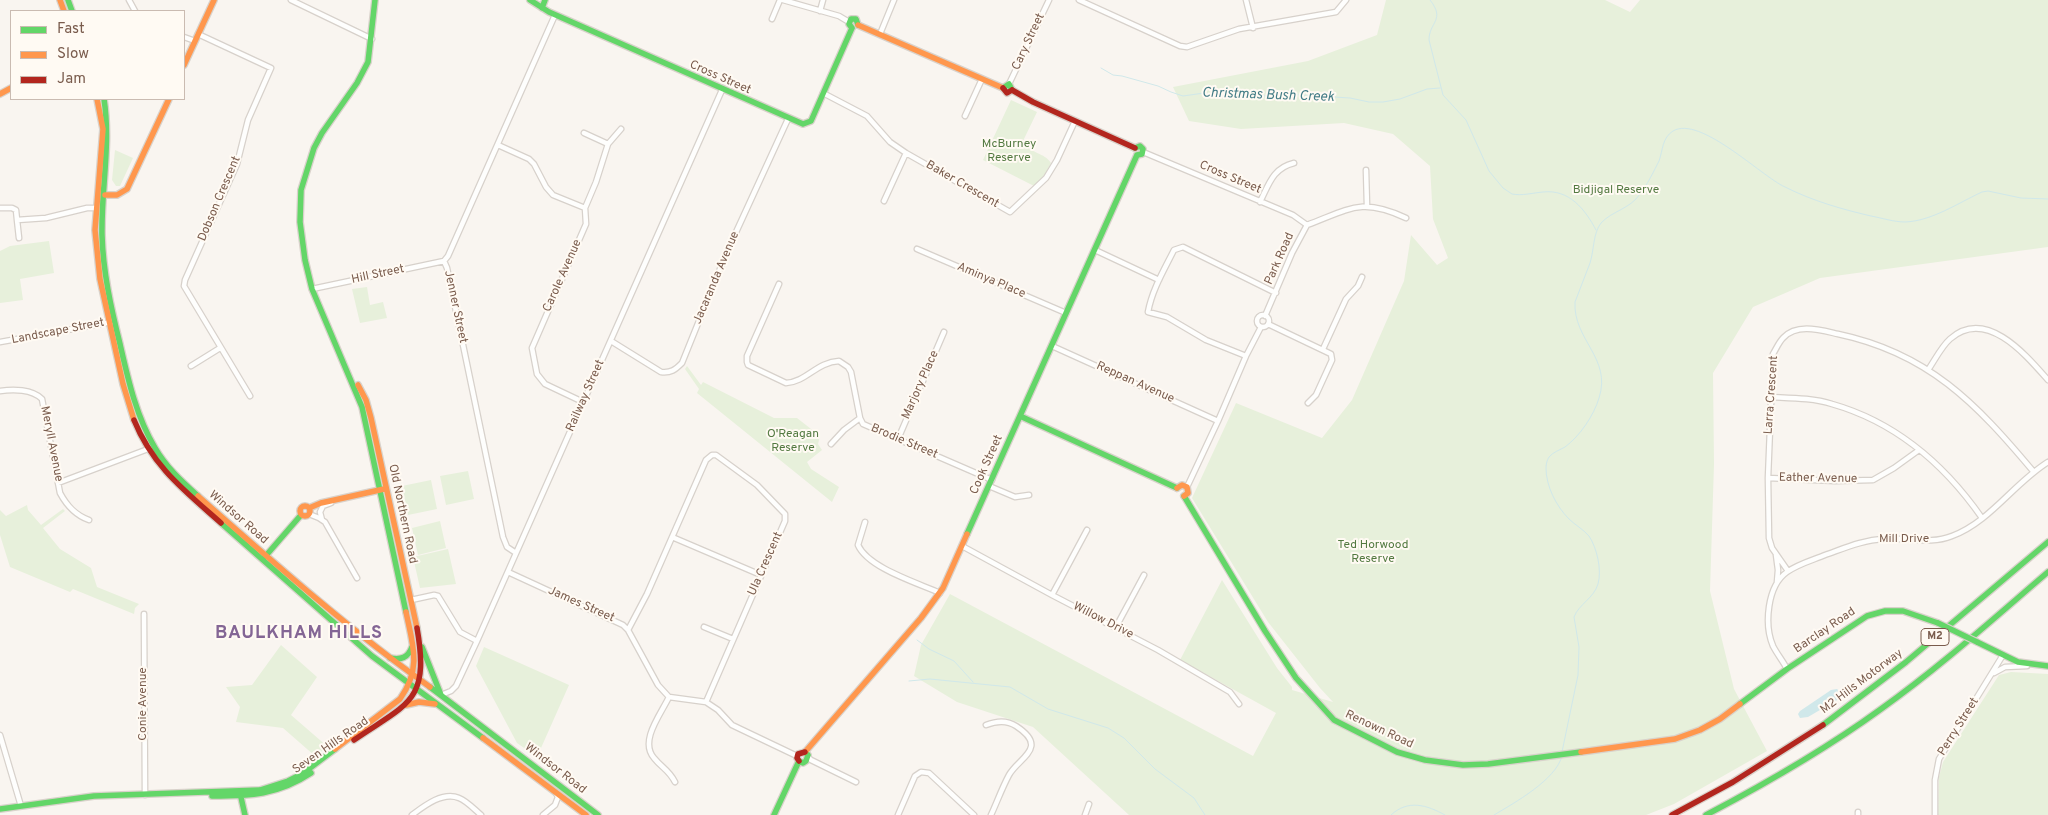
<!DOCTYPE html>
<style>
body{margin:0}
#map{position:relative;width:2048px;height:815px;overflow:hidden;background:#f9f5f0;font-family:Overpass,sans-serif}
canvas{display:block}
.legend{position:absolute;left:10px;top:10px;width:175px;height:90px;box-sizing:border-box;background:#fffaf3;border:1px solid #cabbb1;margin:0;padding:6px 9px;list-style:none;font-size:15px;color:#7a5c4d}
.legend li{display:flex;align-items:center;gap:10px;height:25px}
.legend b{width:25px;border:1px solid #cabbb1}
</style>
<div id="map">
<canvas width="2048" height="815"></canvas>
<ul class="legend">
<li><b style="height:6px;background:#63d668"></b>Fast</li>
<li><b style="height:6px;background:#ff974d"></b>Slow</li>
<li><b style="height:6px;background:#b3261e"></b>Jam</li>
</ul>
</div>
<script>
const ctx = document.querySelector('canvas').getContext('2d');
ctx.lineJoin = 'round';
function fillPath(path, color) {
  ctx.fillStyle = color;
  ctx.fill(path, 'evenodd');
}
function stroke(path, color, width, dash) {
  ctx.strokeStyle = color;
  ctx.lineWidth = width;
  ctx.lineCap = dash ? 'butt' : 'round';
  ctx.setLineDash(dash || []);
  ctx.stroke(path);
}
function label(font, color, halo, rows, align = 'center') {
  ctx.font = font + ' Overpass,sans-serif';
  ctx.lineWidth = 4;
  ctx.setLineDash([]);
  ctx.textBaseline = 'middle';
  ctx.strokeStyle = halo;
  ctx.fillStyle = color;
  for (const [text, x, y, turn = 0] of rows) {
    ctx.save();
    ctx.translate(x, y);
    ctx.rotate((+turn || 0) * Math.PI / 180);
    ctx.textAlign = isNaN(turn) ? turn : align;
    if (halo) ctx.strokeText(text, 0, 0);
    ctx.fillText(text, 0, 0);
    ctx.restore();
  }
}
const green = new Path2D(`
 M1386 0H1605L1630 12 1640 0H2048V247L1820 278 1753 307 1713 373 1714 464 1710 591 1734 689 1767 751 1674 804 1646 815H1129L1033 727 957 702 914 676 921 645 950 594 1253 756 1276 713 1180 660 1222 580 1277 668 1292 687V690L1333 702 1320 688 1268 622 1192 498 1236 403 1322 438 1352 400 1404 281 1411 235 1437 265 1448 258 1433 219 1430 166 1393 134 1344 123 1241 129 1189 121 1173 87 1308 61 1377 35Z
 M1011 100 1037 112 1023 141C1032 155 1044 152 1051 163L1044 177 1034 186 983 160Z
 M115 150 133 158 120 186H116L112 180Z
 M49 241 54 273 20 279 23 300 0 303V251L10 246Z
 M367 287 370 305 383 302 387 318 360 323 352 289Z
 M687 366 701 385 703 382 774 418H797L820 436 818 444 822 450 807 462 811 469 839 487 832 502 697 393 699 389 685 369Z
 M468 471 474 499 446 505 440 476Z
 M431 480 437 509 408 515 402 486Z
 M27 505 28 510 41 525 63 509 65 511 43 528 60 549 91 568 97 587 139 604 135 608 134 614 73 589 70 592 10 567 0 535V510L6 516Z
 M440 521 446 548 418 555 412 528Z
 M448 549 456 584 420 588 413 557Z
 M281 645 317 677 291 715 328 747 315 756 283 728 236 722 240 707 226 687 252 685Z
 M484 647 569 685 537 757 517 743 476 666Z
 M2011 672 2048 674V815H1938L1939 777 1943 762 1999 675Z`);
const water = new Path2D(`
 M1831 690 1837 689 1840 692 1841 696 1837 700 1808 717 1800 718 1798 714 1800 711Z`);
const stream = new Path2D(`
 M1430 0C1446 20 1429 22 1429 40L1443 95 1466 120 1489 171 1503 188 1512 194C1522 196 1532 193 1543 192 1569 189 1585 209 1596 230
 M1101 68 1113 75 1122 76 1158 86 1171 92 1183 96 1204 93 1237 98 1286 94 1350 98 1369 102H1383L1400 99 1427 89 1440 88
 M917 640 929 649 954 661 973 682
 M909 681 930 679 1010 687 1048 709 1108 728 1124 738 1155 769 1194 798 1205 815
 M1562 752 1578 675 1579 647 1574 617C1579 604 1594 598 1598 584 1602 570 1597 548 1589 536 1583 529 1575 525 1569 519 1556 506 1546 486 1546 468 1546 464 1547 460 1549 457 1553 452 1560 450 1565 447 1580 436 1594 415 1599 398 1612 358 1573 340 1575 302 1580 289 1585 276 1590 263 1594 251 1593 233 1601 223 1612 211 1630 209 1640 194 1646 187 1655 169 1659 161 1663 150 1662 138 1673 131 1700 115 1761 176 1785 187 1813 201 1841 209 1871 216 1882 218 1894 222 1905 222 1932 221 1958 203 1982 192L1988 191 2021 198 2048 199
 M1391 815C1408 799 1427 805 1445 815
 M1494 815C1514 803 1556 780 1562 756`);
const street = new Path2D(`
 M129 0 135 11
 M291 0 372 39
 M783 0 839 16 849 22
 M1079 0 1180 46 1187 47 1239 29 1336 12 1346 0
 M1246 0 1253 28
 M820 11 823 0
 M772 19 780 0
 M198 34 271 68 248 120 237 164 185 280 184 286 250 396
 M880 34 894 0
 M184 37 195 41
 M1009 84 1049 0
 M823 93 867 116 890 142 906 153 1010 212 1046 178 1057 160 1075 121
 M965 116 982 79
 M584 133 608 144
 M498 145 529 159 534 164 546 187 553 195 585 208
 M1143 152 1293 215 1307 225
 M1366 170 1367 206
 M884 201 906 153
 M1260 202C1269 184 1273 168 1294 163
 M0 208H12L16 210 17 220 46 218 87 208H96
 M17 220 19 238
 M917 249 1066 313
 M1095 250 1159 280
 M444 261 447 268 503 537 507 547 516 553
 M444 261 448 256 555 15
 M779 284 747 356V362L748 365 786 383C806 382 817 362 839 361L848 367 851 372 860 418 863 424 992 480
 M312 289 444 261
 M1257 321a6 6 0 1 1 12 0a6 6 0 1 1-12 0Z
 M1265 316 1292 253 1307 225C1350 209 1361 197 1406 218
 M1268 324 1331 354 1332 360 1316 395 1308 403
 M611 341 661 372C671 373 675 370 682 363L726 254 788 119
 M0 342 112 322
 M1052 346 1218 421
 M1323 349 1346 299 1358 286 1362 277
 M1246 356 1206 340 1167 317 1148 312C1152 290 1164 270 1174 250L1183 247 1276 293
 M191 366 220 348
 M1928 370C1935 360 1941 347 1950 339 1986 307 2026 355 2048 380
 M0 391C13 389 32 389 42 399L60 493C67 506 75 515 89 520
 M1771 397C1791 398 1813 398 1832 404 1895 422 1945 465 1982 518
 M583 402 545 384 537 374 532 348 586 224 585 208 596 182 608 144 621 129
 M898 439 944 332
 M831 444 844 430 860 418
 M1768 478 1835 481 1873 480 1894 468 1919 450
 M58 483 148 449
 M989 486 1015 497 1029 495
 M1187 487 1218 421 1246 356 1261 327
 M309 514 319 518 325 522 357 578
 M322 520 320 512 323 506 331 503
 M865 522 858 545C868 568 918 583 940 593
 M672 537 761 575
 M962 546 1052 595 1158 650 1230 692 1239 704
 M1776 555 1778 570 1777 582
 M1788 571 1772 548 1769 538 1768 478 1773 354C1776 349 1779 342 1783 338 1797 323 1820 330 1838 334 1928 353 1976 403 2033 471
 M508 572 623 625 628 630 658 685 669 697 706 702 718 710 732 725 797 756
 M1052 595 1087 530
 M411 600 434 595 438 596 460 632 477 641
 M144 614 145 795
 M704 627 733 639
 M1116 627 1144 575
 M628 630 647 594 706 460 712 455H716L757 485 785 514V521L706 702
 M1787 669C1783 661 1777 654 1773 646 1764 625 1767 586 1787 572 1798 564 1813 560 1825 555 1845 548 1863 540 1884 539 1907 537 1930 545 1952 536 1990 522 2014 483 2048 462
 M1994 673 2005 667 2027 666
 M441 695 451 691 456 686 477 641 722 90
 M669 697C661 714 639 741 654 758 662 768 669 770 675 782
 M986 725C996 721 1007 720 1016 726 1050 748 1018 758 1009 775 1002 788 997 802 991 815
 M0 735 21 806
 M808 757 811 760 856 782
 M412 815C424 806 443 791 459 798 467 801 475 810 481 815
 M543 815 555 805 558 797 556 793
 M898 815 915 776 921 772 929 773 974 815
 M1085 815 1089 804
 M1858 815V812
 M1935 815V780L1939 759 2003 655`);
const fast = new Path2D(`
 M68 0 72 11
 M375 0 368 62 357 83 322 133 314 148 301 190 300 222 305 260 312 289 362 407 406 612
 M530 0 549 12 803 124 811 121 852 28
 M542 8 545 0
 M852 28 849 24 851 19H856L858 25
 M1003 88 1009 84 1012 90
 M104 99C111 145 101 189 102 235 103 272 111 308 120 344 128 379 136 416 155 448 166 467 181 481 198 496
 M1135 148 1140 146 1143 149 1142 154 1137 155
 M1020 416 1177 488
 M1184 496 1265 631 1296 678 1334 720 1397 752 1425 760 1463 765 1488 764 1581 752
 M221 523 372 656 483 738
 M967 534 1137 155
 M263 559 301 515
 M1977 642 2018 662 2048 666
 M422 647 441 695
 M390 658C401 660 408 658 412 647
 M430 687 598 815
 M1740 704 1787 669 1867 616 1885 611H1903L1938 623
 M1823 725 1906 662 2048 542
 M799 761 803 763 806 761 808 755 805 752
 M240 793 245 815
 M212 796C250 796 278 795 311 773
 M0 809 94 796 260 790 288 781 302 774 335 749
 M774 815 799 761
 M1706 815C1767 783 1826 749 1881 709 1940 667 1993 619 2048 572`);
const slow = new Path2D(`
 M60 0 64 11
 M858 25 1003 88
 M184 65 214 0
 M0 94 11 88
 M97 99 103 129 95 230 100 279 123 384 134 420
 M105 195H117L127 189 169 99
 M358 385 366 400 371 418 417 628
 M1177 488 1182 485 1187 487 1188 493 1184 496
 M198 496C273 562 348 629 430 687
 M300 511a5 5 0 1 1 10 0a5 5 0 1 1-10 0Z
 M309 508 321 503 384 489
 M406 705 419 702 435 704
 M483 738 586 815
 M335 749 400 699C422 668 413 646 406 612
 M805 752 921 618 943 588 967 534
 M1581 752 1675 739 1700 730 1720 719 1740 704`);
const jam = new Path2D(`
 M1003 88 1007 93 1012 90
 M1012 90 1033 102 1135 148
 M134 420C153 467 185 491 221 523
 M354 740C408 703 430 702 417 628
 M799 761 797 758 798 754 805 752
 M1672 815 1733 782 1823 725`);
const fastBridge = new Path2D(`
 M1938 623 1977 642`);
const shields = [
 [1935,637,28]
];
const shieldNames = [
 ["M2",1935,637]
];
const streetNames = [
 ["Cary Street",1029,42,-65],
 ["Cross Street",720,78,24],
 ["Cross Street",1230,178,23],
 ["Baker Crescent",962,185,30],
 ["Dobson Crescent",220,199,-67],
 ["Park Road",1280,259,-66],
 ["Hill Street",378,275,-12],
 ["Carole Avenue",563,276,-66],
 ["Jacaranda Avenue",717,278,-67],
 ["Aminya Place",991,281,23],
 ["Jenner Street",455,307,78],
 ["Landscape Street",58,332,-11],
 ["Reppan Avenue",1135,383,24],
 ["Marjory Place",921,385,-66],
 ["Larra Crescent",1772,395,-86],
 ["Railway Street",586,396,-66],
 ["Brodie Street",904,442,23],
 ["Meryll Avenue",51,444,79],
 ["Cook Street",987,465,-66],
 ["Eather Avenue",1818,479,1],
 ["Old Northern Road",402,514,78],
 ["Windsor Road",238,518,41],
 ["Mill Drive",1904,540],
 ["Ula Crescent",766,564,-66],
 ["James Street",581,605,24],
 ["Willow Drive",1103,621,27],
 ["Barclay Road",1825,631,-34],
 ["M2 Hills Motorway",1862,682,-37],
 ["Conie Avenue",144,704,-90],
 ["Perry Street",1959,727,-58],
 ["Renown Road",1379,730,25],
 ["Seven Hills Road",331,746,-35],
 ["Windsor Road",555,769,38]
];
const parkNames = [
 ["McBurney",1009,145],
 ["Reserve",1009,159],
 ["Bidjigal Reserve",1616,191],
 ["O'Reagan",793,435],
 ["Reserve",793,449],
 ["Ted Horwood",1373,546],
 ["Reserve",1373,560]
];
const waterNames = [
 ["Christmas Bush Creek",1268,96,2]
];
const districtNames = [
 ["BAULKHAM HILLS",299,634]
];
fillPath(green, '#e7f0db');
fillPath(water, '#d0e8ea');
stroke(stream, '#d0e8ea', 1);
stroke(street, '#d7d1cb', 7);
stroke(fast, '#d9d2cb', 8);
stroke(slow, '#d9d2cb', 8);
stroke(jam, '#d9d2cb', 8);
stroke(street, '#fefefd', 4.5);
stroke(fast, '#63d668', 5.5);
stroke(slow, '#ff974d', 5.5);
stroke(jam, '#b3261e', 5.5);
stroke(fastBridge, '#d9d2cb', 8, []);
stroke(fastBridge, '#63d668', 5.5);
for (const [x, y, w] of shields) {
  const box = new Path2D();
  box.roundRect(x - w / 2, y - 8.5, w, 17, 4);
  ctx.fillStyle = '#fffaf3';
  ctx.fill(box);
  stroke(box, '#7a5c4d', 1);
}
label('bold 11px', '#7a5c4d', null, shieldNames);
label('12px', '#7a5c4d', '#fffaf3', streetNames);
label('12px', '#537a41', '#fffaf3', parkNames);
label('italic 14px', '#437c86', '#fffaf3', waterNames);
ctx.letterSpacing = '1px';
label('bold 18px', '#846695', '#fffaf3', districtNames);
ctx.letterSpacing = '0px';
</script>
